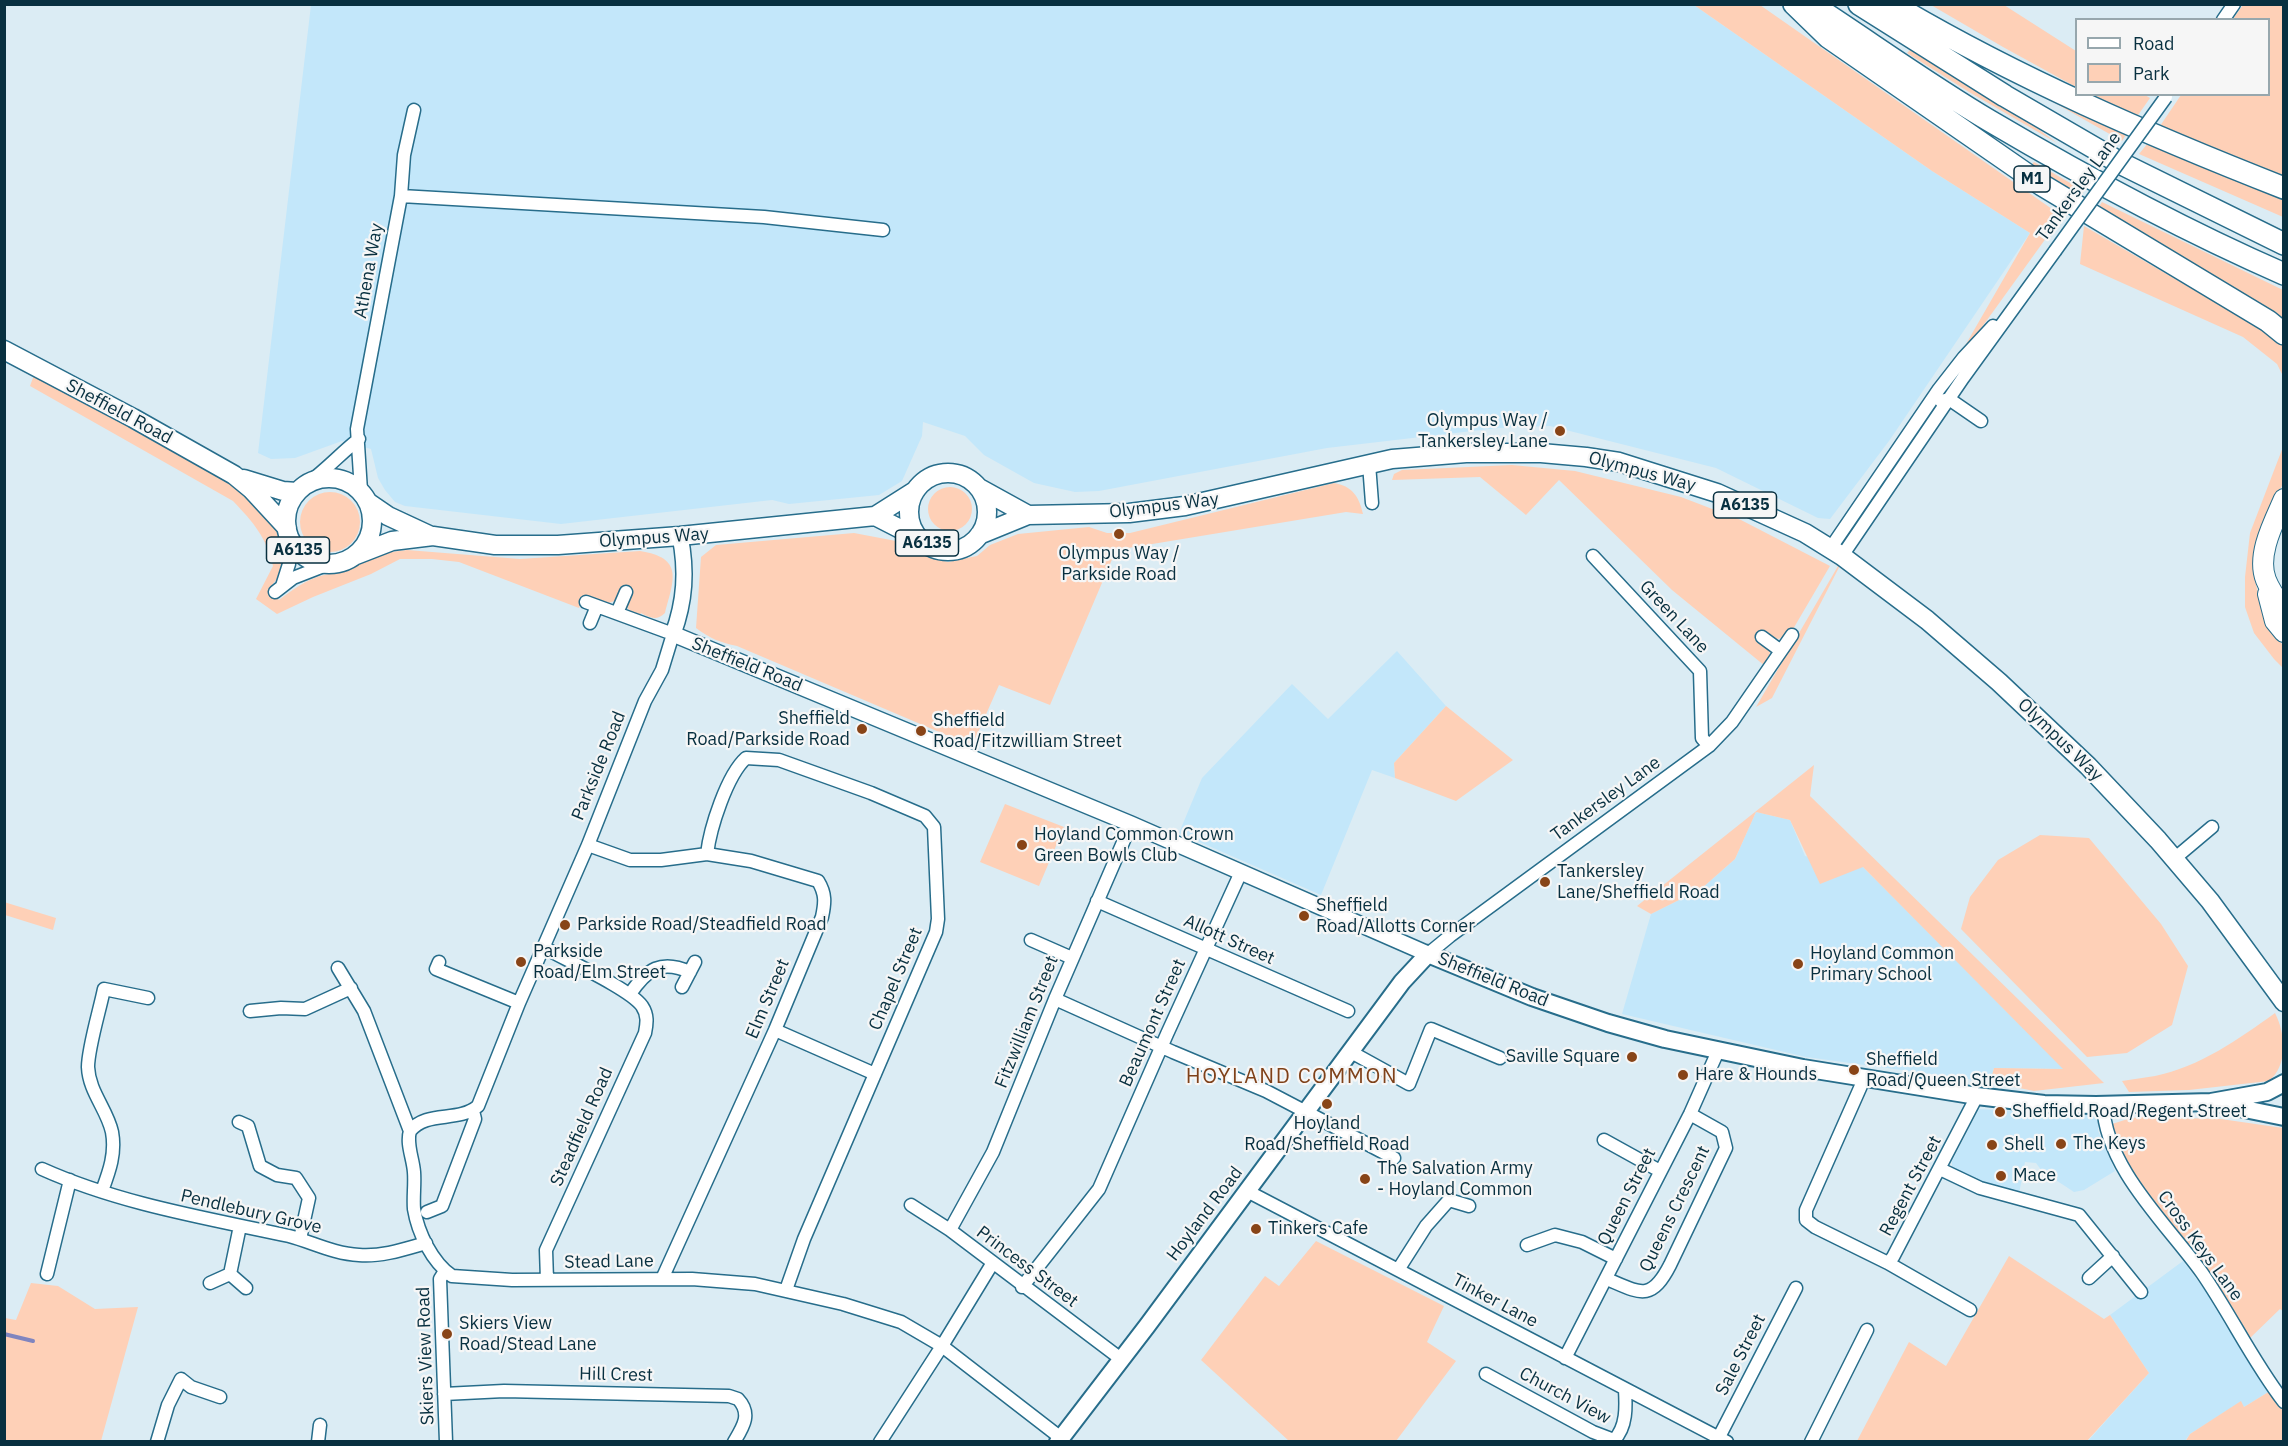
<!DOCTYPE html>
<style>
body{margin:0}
#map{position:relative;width:2288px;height:1446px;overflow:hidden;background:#dbecf4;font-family:"IBM Plex Sans",sans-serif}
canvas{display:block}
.frame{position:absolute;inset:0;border:6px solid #083040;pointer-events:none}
.legend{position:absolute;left:2075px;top:18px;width:195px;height:78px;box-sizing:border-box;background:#f6f6f6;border:2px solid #97a7ad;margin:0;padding:8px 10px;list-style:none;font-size:18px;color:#083040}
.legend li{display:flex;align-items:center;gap:12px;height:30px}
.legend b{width:30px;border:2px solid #97a7ad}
</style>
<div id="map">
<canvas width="2288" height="1446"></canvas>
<div class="frame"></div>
<ul class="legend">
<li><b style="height:8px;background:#fff"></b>Road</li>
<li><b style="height:16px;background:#fed0b7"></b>Park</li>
</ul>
</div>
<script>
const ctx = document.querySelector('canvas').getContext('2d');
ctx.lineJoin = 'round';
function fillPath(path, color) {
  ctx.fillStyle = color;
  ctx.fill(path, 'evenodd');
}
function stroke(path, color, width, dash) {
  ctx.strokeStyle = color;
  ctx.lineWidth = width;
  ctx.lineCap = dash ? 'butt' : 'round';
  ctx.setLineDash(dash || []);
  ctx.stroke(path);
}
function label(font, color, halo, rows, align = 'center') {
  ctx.font = font + ' "IBM Plex Sans",sans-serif';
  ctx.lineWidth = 4.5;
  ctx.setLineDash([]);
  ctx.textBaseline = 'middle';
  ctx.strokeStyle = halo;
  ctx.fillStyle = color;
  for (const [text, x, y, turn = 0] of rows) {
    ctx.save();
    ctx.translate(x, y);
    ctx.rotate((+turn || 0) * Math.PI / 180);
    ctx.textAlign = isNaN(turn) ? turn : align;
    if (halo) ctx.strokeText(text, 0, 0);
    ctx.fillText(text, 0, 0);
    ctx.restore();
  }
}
const built = new Path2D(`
 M311 5H1694L1932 171 2030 233 1889 441 1830 519 1818 518 1716 468 1550 426 1498 428 1327 448 1099 491 1075 492 1034 483 984 455 965 436 923 422 922 436 902 481 879 495 789 504 772 500 561 524 405 506 395 502 385 490 378 478 371 449 342 441 295 458 271 459 258 453Z
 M1397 651 1446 706 1394 763 1395 778 1372 770 1321 895 1179 833 1202 778 1292 684 1328 719Z
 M1756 812 1790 820 1805 856 1863 867 2064 1069 1994 1068 1990 1082 1806 1057 1622 1014 1651 914 1701 889 1735 859Z
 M1979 1109 2094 1115 2098 1120V1131L2115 1171 2084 1190 2074 1192 2042 1171 2036 1163 2025 1162 2019 1194 1990 1187 1954 1169 1952 1166V1161Z
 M2183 1261 2207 1293 2270 1391 2244 1407 2241 1402 2190 1434 2185 1441 2087 1442 2149 1373 2110 1315Z`);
const green = new Path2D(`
 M1694 5H1760L2062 216 1951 370 2030 233 1932 171Z
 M1931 5H2004L2076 51V87L2003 47Z
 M2243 5H2283V182L2267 176 2258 166 2160 126 2181 95 2268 94V20L2233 19Z
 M1910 50 2029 122 2057 143 1969 92 1907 53Z
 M2009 77 2127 133 2122 141Z
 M2092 95H2145L2150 98 2136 118Z
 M2148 143 2283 195V217L2139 154Z
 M2034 162 2084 191 2079 198 2030 166Z
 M2102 202 2283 290V323L2097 210Z
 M2084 226 2244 319H2257L2283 340V376L2277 364 2243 337 2080 264Z
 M34 375 237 482 275 526 281 537 283 549 282 567 276 580 268 590 279 600C292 590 307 579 324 575 334 573 342 571 351 567 365 561 375 553 389 548L391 552 407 550 520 559 640 551C684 558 674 579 665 613 657 621 650 618 641 613L639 617C630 612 626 605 617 600L606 604 584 597 579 608 459 562 432 559H400L371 574 313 597 277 614 256 599 273 566C266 537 254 523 233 501L30 386Z
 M2283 447V483L2268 519 2255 559V580L2260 601 2266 618 2283 646V668L2274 659 2254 633 2245 607V577L2250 533Z
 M1512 465 1575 471 1681 497 1741 520 1830 566 1789 636 1774 640C1770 650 1770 657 1765 666L1672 590 1559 480 1526 515 1480 477 1392 480 1394 474 1402 470Z
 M1334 483C1352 486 1359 496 1363 514L1346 512 1116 550 1050 705 999 685 972 746 737 646C721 643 709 638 696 628L701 557 716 545 854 533 896 541 929 557 948 562 977 556 990 545 1018 534 1089 527 1107 533H1130Z
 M928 509a22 22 0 1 1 44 0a22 22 0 1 1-44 0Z
 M300 522a30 30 0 1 1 60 0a30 30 0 1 1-60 0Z
 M1852 542 1772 698 1756 707Z
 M1446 706 1513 760 1456 801 1395 778 1394 763Z
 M1814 765 1810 796 2104 1083 2034 1091 1990 1082 1994 1068 2063 1069 1863 867 1820 884 1790 820 1756 812 1735 859 1701 889 1651 914 1637 906Z
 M1005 804 1064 827 1039 886 980 862Z
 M2040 835 2089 838 2161 924 2188 966 2172 1025 2127 1053 2087 1057 1961 929 1970 897 1998 860Z
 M4 902 56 918 53 930 5 915Z
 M2275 1013C2286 1035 2288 1065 2269 1081L2189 1090 2129 1092 2122 1081C2133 1079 2144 1078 2155 1076 2199 1067 2239 1039 2275 1013Z
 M2144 1117 2221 1119 2283 1128V1311L2280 1309 2249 1339 2210 1273 2137 1180 2122 1152 2112 1124 2131 1118Z
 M1316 1241 1444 1306 1427 1342 1456 1361 1396 1441H1289L1201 1360 1265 1276 1279 1286Z
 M2009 1256 2104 1319 2110 1315 2149 1373 2087 1441H1857L1909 1342 1946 1366Z
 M31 1283 58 1286 95 1309 138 1307 101 1441H5V1318L16 1320Z
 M2270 1391 2283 1409V1441L2185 1442 2190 1434 2241 1401 2244 1407Z`);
const stream = new Path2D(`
 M4 1334 33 1341`);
const minor = new Path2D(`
 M2223 20 2234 4
 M401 196 764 217 883 230
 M1941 401 1949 399 1981 421
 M1369 464 1372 503
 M308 483C327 469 341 453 359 439
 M361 491 357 429 401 196 404 155 414 110
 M1830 549 1939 389 1964 357 1993 326
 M1593 556 1700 671 1702 738 1709 746
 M1842 556 1963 378 2055 251
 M282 586 289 564 290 539
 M275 592 293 578 329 564
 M617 613 626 592
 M590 623 597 606
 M1762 637 1781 651
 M588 845 630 860H661L707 854 751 861 818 881C826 894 825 903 822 917L775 1030 662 1279
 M707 854C710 828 727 775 746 758L779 760 871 793 925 816 934 827 938 919 936 932 804 1239 786 1290
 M2174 859 2212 827
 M1097 901 1348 1011
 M1031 940 1072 958
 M545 948C566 960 630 989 642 1006 648 1015 647 1023 645 1033L546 1250 547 1280
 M1428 954 1450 936 1709 746 1732 722 1792 635
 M439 962 436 969 519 1003
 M338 968 364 1011 410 1131C406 1144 413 1158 414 1172 415 1184 413 1197 414 1209 418 1233 432 1262 452 1276L512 1280 692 1279 755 1284 843 1304 901 1322 942 1346 1061 1438
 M682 987 695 962
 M630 994C647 969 661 959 690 972
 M1055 999 1173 1052 1266 1091 1394 1158
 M250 1011 281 1008 305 1009 351 988
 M775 1030 875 1074
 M1351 1052 1409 1084 1431 1029 1500 1058
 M1864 1079 1806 1210V1220L1815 1227 1888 1263 1893 1257 1977 1096
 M2103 1105C2106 1169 2167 1224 2202 1273 2231 1315 2253 1362 2284 1402
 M239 1122 248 1126 260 1166 277 1175 296 1178 309 1198 300 1239
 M410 1131C427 1110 458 1123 478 1106L519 1003 588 845 645 701 662 670 673 634 586 602
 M1604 1140 1660 1171
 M42 1169C120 1204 206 1218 289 1236 312 1242 334 1254 359 1255 381 1257 405 1249 426 1243
 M1940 1169 1980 1188 2079 1215 2141 1292
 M102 1191C109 1172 116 1154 112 1132 107 1109 89 1092 88 1067 88 1048 100 1009 104 989L148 998
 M1247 1191 1727 1442
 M911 1205 950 1230 1121 1359
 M427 1212 442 1206 475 1119 473 1111
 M240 1226 230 1274 246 1288
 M950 1230 993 1152 1055 999 1131 824
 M1527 1245 1555 1235 1582 1242 1616 1259
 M1888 1263 1970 1310
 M1398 1270 1426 1226 1449 1200 1469 1206
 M445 1271 440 1279 446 1442
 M47 1274 70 1180
 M2089 1278 2113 1256
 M1607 1279C1640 1293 1651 1302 1670 1265L1726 1148 1722 1132 1690 1114
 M210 1283 230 1274
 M1022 1287 1099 1189 1167 1034 1241 872
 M1565 1358 1690 1114 1718 1051
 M1486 1374 1593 1432 1614 1440C1627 1427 1626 1406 1625 1390
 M444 1394 504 1391 729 1396 738 1399C752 1414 743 1427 734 1442
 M1719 1437 1796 1288
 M157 1442 168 1405 181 1379 191 1387 220 1397
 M318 1442 320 1425
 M880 1442 942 1346 992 1264
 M1811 1442 1867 1330`);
const tertiary = new Path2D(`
 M680 536C687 571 685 601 673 634L1131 824 1428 954`);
const secondary = new Path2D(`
 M2215 1103 2284 1117
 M1058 1442 1147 1326 1402 982 1428 954 1532 997 1608 1023 1665 1039 1803 1068 1977 1096 2044 1104 2096 1105 2211 1102 2267 1092 2284 1083`);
const primary = new Path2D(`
 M4 350 133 418 234 475 251 489 287 528
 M909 512a39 39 0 1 1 78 0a39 39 0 1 1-78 0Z
 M286 521a43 43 0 1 1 86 0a43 43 0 1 1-86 0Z
 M244 479 283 491 297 492
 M979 488 1028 515
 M369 503 388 516 431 536
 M875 516 920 539
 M979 535 1028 515 1129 513 1185 506 1392 459 1466 453H1541L1586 457 1619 462 1717 493 1805 533 1842 556 1927 620 1999 682 2088 766 2158 840 2210 901 2284 1002
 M356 555 392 541 433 536 495 545H558L680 536 875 516 916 490`);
const trunk = new Path2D(`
 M2284 499C2274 522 2256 555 2266 580 2270 590 2277 600 2284 608
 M2268 594 2275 621 2284 632`);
const motorway = new Path2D(`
 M1794 4 1828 37 2042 185 2268 321 2284 334
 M1811 4C1871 43 1929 85 1990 121 2085 177 2183 230 2284 274
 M1859 4 2005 96 2122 164 2284 244
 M1892 4C2017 78 2149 135 2284 188`);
const minorBridge = new Path2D(`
 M2055 251 2166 97`);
const markers = [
 [1560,431,6,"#884417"],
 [1119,534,6,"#884417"],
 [862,729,6,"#884417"],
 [921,731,6,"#884417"],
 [1022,845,6,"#884417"],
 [1545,882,6,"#884417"],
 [1304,916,6,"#884417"],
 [565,925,6,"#884417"],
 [521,962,6,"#884417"],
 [1798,964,6,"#884417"],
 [1632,1057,6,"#884417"],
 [1854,1070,6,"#884417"],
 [1683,1075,6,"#884417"],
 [1327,1104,6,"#884417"],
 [2000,1112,6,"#884417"],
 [2061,1144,6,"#884417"],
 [1992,1145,6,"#884417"],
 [2001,1176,6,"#884417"],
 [1365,1179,6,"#884417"],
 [1256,1229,6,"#884417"],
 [447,1334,6,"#884417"]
];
const shields = [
 [2032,179,36],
 [1745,505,63],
 [927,543,63],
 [298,550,63]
];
const shieldNames = [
 ["M1",2032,179],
 ["A6135",1745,505],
 ["A6135",927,543],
 ["A6135",298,550]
];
const streetNames = [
 ["Tankersley Lane",2079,187,-54],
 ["Athena Way",369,271,-80],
 ["Sheffield Road",119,412,28],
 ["Olympus Way",1642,472,15],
 ["Olympus Way",1164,506,-7],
 ["Olympus Way",654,538,-4],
 ["Green Lane",1674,617,47],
 ["Sheffield Road",747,665,22],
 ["Olympus Way",2060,740,44],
 ["Parkside Road",599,766,-68],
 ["Tankersley Lane",1606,799,-36],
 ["Allott Street",1229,940,24],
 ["Chapel Street",896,979,-67],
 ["Sheffield Road",1493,980,22],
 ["Elm Street",768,999,-67],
 ["Fitzwilliam Street",1027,1022,-68],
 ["Beaumont Street",1153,1023,-66],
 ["Steadfield Road",582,1127,-66],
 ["Regent Street",1911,1186,-62],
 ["Queen Street",1627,1197,-63],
 ["Queens Crescent",1675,1209,-64],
 ["Pendlebury Grove",251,1212,13],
 ["Hoyland Road",1205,1214,-53],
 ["Cross Keys Lane",2200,1246,54],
 ["Stead Lane",609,1262,-1],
 ["Princess Street",1027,1267,37],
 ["Tinker Lane",1495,1301,28],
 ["Sale Street",1741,1355,-63],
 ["Skiers View Road",426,1356,-92],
 ["Hill Crest",616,1375,1],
 ["Church View",1565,1396,28]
];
const poiNames = [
 ["Olympus Way /",1548,421,"right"],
 ["Tankersley Lane",1548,442,"right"],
 ["Olympus Way /",1119,554,"center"],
 ["Parkside Road",1119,575,"center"],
 ["Sheffield",850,719,"right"],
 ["Road/Parkside Road",850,740,"right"],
 ["Sheffield",933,721],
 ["Road/Fitzwilliam Street",933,742],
 ["Hoyland Common Crown",1034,835],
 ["Green Bowls Club",1034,856],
 ["Tankersley",1557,872],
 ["Lane/Sheffield Road",1557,893],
 ["Sheffield",1316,906],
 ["Road/Allotts Corner",1316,927],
 ["Parkside Road/Steadfield Road",577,925],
 ["Parkside",533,952],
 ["Road/Elm Street",533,973],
 ["Hoyland Common",1810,954],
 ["Primary School",1810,975],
 ["Saville Square",1620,1057,"right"],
 ["Sheffield",1866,1060],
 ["Road/Queen Street",1866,1081],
 ["Hare & Hounds",1695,1075],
 ["Sheffield Road/Regent Street",2012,1112],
 ["Hoyland",1327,1124,"center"],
 ["Road/Sheffield Road",1327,1145,"center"],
 ["The Keys",2073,1144],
 ["Shell",2004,1145],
 ["The Salvation Army",1377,1169],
 ["- Hoyland Common",1377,1190],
 ["Mace",2013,1176],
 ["Tinkers Cafe",1268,1229],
 ["Skiers View",459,1324],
 ["Road/Stead Lane",459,1345]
];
const quarterNames = [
 ["HOYLAND COMMON",1292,1077]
];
fillPath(built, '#c3e7fa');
fillPath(green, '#fed0b7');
stroke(stream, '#8085bf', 4);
stroke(minor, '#276d8b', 15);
stroke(tertiary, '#276d8b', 18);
stroke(secondary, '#276d8b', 20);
stroke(primary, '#276d8b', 21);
stroke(trunk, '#276d8b', 22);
stroke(motorway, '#276d8b', 24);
stroke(minor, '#fff', 12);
stroke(tertiary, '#fff', 15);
stroke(secondary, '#fff', 16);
stroke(primary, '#fff', 18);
stroke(trunk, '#fff', 20);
stroke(motorway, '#fff', 21);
stroke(minorBridge, '#276d8b', 15, []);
stroke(minorBridge, '#fff', 12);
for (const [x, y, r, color] of markers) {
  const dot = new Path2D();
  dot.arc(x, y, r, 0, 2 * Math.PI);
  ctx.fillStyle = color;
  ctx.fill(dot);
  stroke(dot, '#f6f6f6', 2);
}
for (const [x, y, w] of shields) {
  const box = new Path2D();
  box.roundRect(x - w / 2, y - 13, w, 26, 4.5);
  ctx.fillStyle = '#f6f6f6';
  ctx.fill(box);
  stroke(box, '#083040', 1.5);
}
label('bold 16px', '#083040', null, shieldNames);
label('18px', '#083040', '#f6f6f6', streetNames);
label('18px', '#083040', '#f6f6f6', poiNames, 'left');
ctx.letterSpacing = '1.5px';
label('21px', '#7f4119', '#f6f6f6', quarterNames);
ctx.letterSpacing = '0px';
</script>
